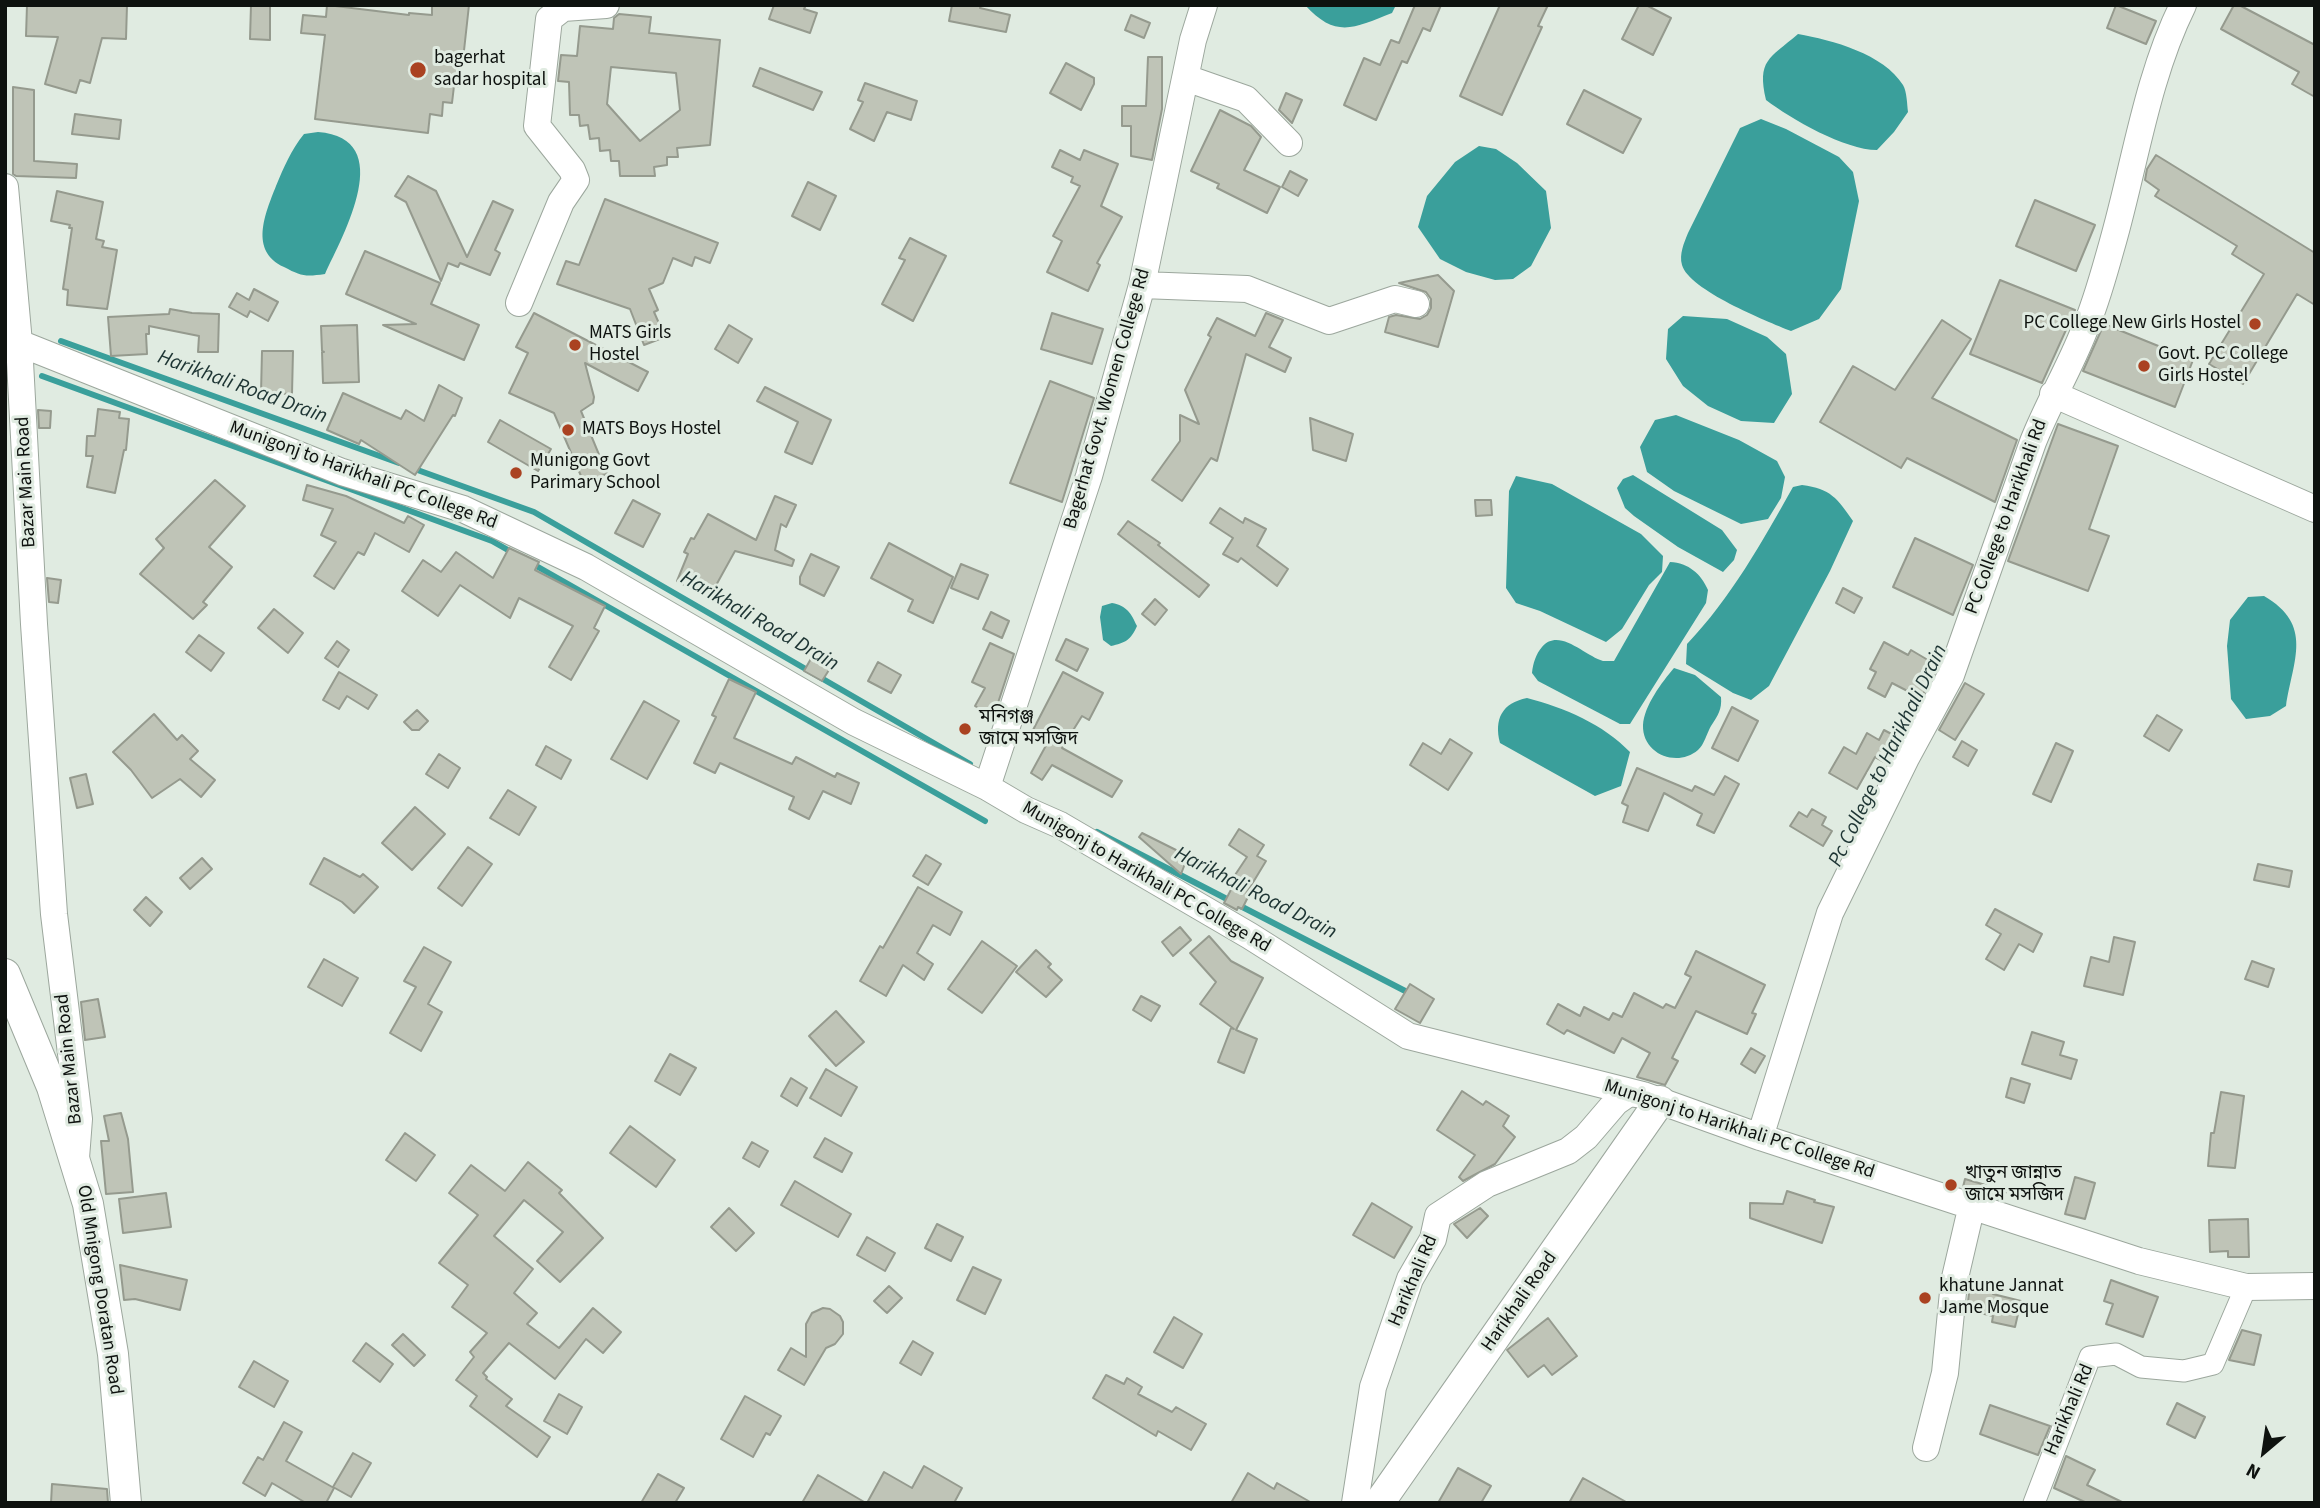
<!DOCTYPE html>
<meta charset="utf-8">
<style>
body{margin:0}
#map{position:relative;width:2320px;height:1508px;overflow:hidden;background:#e0ebe1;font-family:"Source Sans 3",sans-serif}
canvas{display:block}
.frame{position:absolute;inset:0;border:7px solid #0e120f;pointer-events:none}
.north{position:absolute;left:2229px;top:1417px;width:70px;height:70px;-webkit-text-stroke:5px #e0ebe1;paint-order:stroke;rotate:209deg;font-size:19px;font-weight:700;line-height:28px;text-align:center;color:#0e120f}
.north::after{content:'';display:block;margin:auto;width:24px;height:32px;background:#0e120f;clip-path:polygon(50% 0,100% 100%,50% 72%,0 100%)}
</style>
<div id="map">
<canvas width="2320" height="1508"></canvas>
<div class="frame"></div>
<div class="north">N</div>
</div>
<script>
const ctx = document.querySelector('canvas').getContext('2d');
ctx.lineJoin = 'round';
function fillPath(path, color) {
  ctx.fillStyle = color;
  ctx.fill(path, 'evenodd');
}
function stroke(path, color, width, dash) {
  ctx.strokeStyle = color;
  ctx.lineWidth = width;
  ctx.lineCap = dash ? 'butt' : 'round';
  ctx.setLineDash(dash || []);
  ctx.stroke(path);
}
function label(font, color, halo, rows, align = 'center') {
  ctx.font = font + ' "Source Sans 3","Noto Sans Bengali",sans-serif';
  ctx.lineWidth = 6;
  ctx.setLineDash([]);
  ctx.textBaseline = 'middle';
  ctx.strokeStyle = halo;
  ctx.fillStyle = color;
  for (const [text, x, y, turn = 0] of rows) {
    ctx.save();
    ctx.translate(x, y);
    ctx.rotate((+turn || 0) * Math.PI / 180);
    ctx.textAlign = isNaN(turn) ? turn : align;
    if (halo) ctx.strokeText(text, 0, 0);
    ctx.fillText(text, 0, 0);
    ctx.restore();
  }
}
const water = new Path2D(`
 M1305 5H1396L1392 13C1354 28 1336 39 1305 5Z
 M1798 34C1832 40 1884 54 1903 85 1907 92 1907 104 1908 112L1894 132 1877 150C1845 150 1791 119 1766 100 1757 60 1769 59 1798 34Z
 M1761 119 1786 129 1839 157 1853 172 1859 201 1841 289 1819 319 1791 331C1766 321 1689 290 1682 265 1679 254 1684 243 1688 233L1740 128Z
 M318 132C398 138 343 235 325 274 305 277 301 276 284 267 249 251 265 214 276 186 284 167 291 150 304 134Z
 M1479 146 1496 149 1517 163 1546 191 1551 228 1531 266 1513 279 1495 280 1466 272 1440 259 1418 227 1427 196 1455 162Z
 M1683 316 1727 319 1767 337 1786 354 1792 394 1774 423 1741 421 1708 406 1683 386 1666 359 1668 329Z
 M1676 415 1739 440 1777 461 1785 477 1781 498 1768 519 1741 524 1674 491 1647 472 1640 447 1655 420Z
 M1633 475 1722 530 1737 550 1734 560 1723 572 1678 547 1634 516 1625 508 1617 488 1623 479Z
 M1516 476 1552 484 1641 534 1663 556 1662 572 1649 585 1622 629 1606 642 1540 611 1516 603 1506 588 1509 491Z
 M1802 485C1831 489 1837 498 1853 521L1830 571 1769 686 1751 700 1733 693 1686 664 1687 644C1731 598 1762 542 1793 487Z
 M1670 562C1689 563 1701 574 1708 590L1706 603 1630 724H1620L1538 681 1532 673C1533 663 1536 654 1542 647 1559 627 1585 656 1603 661 1603 661 1613 661 1614 661Z
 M2264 596C2314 625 2293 660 2286 706L2270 716 2246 719 2231 699 2227 646 2230 620 2248 597Z
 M1112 603C1127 606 1131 613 1137 626 1131 640 1125 643 1111 646L1103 640 1100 617 1102 606Z
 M1674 668 1695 675 1721 697C1722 710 1718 715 1711 726 1707 733 1704 745 1698 750 1677 768 1642 754 1643 725 1644 706 1662 682 1674 668Z
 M1527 698C1565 708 1603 724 1630 752L1621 786 1595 796 1500 743C1494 719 1502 703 1527 698Z`);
const stream = new Path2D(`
 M61 341 399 463
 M42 376 492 541 515 554
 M412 468 534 512 970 764
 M531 563 985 821
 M1097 832 1411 994`);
const building = new Path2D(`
 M27 5H127L126 39 102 38 90 83 80 80 76 93 45 84 58 37 26 36Z
 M251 5H270V40L250 39Z
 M327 5 409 15V13L432 15V5H469L460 87 454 86 452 103 443 102 442 116 430 114 428 133 315 119 325 35 301 33 303 15 326 17Z
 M774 5H806L804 9 817 13 810 33 769 19Z
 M952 5H981L980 8 1010 15 1006 32 949 21Z
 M1415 5H1441L1430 31 1423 28 1407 63 1402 61 1376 120 1344 105 1364 58 1380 65 1391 40 1399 43Z
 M1500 5H1548L1538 26 1542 27 1502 115 1460 96Z
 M1639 5H1646L1671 18 1653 55 1622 39Z
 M2116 5 2156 21 2146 44 2107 28Z
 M2234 5H2239L2315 45V97L2292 84 2299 72 2221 29Z
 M619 14 651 17 649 33 720 40 710 145 677 148 678 157H667V165L654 167 655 176H620L619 161H611L610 150 600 151 599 138 590 139 588 125 580 126 579 115H570L569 82 558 81 561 55 577 56 580 26 613 29 614 18ZM611 67 676 73 680 110 640 141 607 104Z
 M1131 15 1150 23 1144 38 1125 30Z
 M1148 57H1162V109L1152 160 1131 156V126H1122V106H1146Z
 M1066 63 1094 78V84L1081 110 1050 93Z
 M760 68 822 92 813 110 753 86Z
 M865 83 917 101 911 120 887 112 874 141 850 129 863 102 858 100Z
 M13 87 34 90V161L77 164 76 178 16 176 13 174Z
 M1584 90 1641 119 1623 153 1567 124Z
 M1286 93 1302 100 1292 123 1279 110Z
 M1220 110 1251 126 1261 137 1244 170 1280 187 1267 213 1217 188 1219 184 1191 171Z
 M75 114 121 120 119 139 72 134Z
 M1060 150 1080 160 1084 150 1118 164 1101 206 1122 217 1097 263 1100 265 1088 291 1047 272 1062 241 1053 236 1080 186 1071 182 1073 177 1052 167Z
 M2156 155 2315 253V305L2297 294 2243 384 2209 364 2264 274 2232 254 2237 246 2155 196 2159 190 2145 180 2147 169Z
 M1290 171 1307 180 1298 196 1282 187Z
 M408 176 436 191 467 257 493 201 513 210 495 250 500 253 490 275 460 263 458 267 448 263 441 281 406 202 395 196Z
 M808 182 836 196 820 230 792 216Z
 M57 191 103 202 96 239 104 241 102 247 117 250 107 309 67 305 68 290 63 289 72 228H69L70 225 51 221Z
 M605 199 718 243 710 263 695 257 692 266 673 258 663 283 649 289 658 310 654 312 665 337 644 345 630 309 557 284 566 261 579 265Z
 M2035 200 2095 225 2076 271 2016 246Z
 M910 238 946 256 913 321 882 304 905 260 899 258Z
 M365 251 440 283 431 304 479 325 464 360 383 325 416 324 346 294Z
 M1438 275 1454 291 1438 347 1385 332 1389 317 1396 315 1420 319 1427 315 1431 308V299L1426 292 1399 283Z
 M2000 280 2075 310 2042 383 1970 354Z
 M254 289 278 302 268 321 250 311 247 317 229 307 237 293 249 300Z
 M170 309 192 313 219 314 218 352H198L199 336 149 326V334H146L147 354 111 356 108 317 169 314Z
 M534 313 648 372 638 391 585 363 594 397 593 403 581 411 607 474 584 483 554 413 509 393 528 353 516 347Z
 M1052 313 1103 329 1092 364 1041 349Z
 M1266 313 1283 320 1269 347 1291 358 1285 372 1246 354 1217 461 1211 458 1182 501 1152 480 1180 441V415L1199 424 1185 390 1211 337 1208 335 1217 318 1255 336Z
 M1942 320 1971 339 1932 398 2017 440 1995 502 1907 458 1901 468 1820 422 1853 366 1895 390Z
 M2104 324 2193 360 2175 407 2083 371Z
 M357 325 359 382 323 383 322 352H324L322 351 321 326Z
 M729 325 752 339 738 363 715 349Z
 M262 351H293L292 394 261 393Z
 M1050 381 1094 398 1062 502 1010 483Z
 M439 385 462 398 455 416 453 415 415 475 361 440 359 444 327 430 343 393 401 419 406 410 424 421Z
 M765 387 831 420 812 464 785 452 798 422 757 401Z
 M98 409 120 412 119 418 129 419 126 450H124L115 493 87 487 93 456H86L87 436H95Z
 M38 410 51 411 50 428H39Z
 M1310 418 1353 434 1346 461 1313 450Z
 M500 420 551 449 538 471 488 442Z
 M2058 424 2118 446 2089 529 2109 536 2088 591 2008 561Z
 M215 480 245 506 209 547 232 567 203 602 207 605 193 619 140 574 164 548 156 539Z
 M307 485 346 496 404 523 408 516 424 525 409 552 375 533 364 555 358 552 334 589 314 576 336 542 321 535 333 509 303 500Z
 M775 496 796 505 786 527 781 524 775 550 794 560 792 566 735 551 709 598 677 581 688 554 684 552 691 538 694 539 708 514 756 540Z
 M633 500 660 514 643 547 615 533Z
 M1475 500H1491L1492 515 1476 516Z
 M1220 508 1243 523 1245 518 1266 529 1257 546 1288 569 1277 586 1241 558 1238 562 1223 554 1233 538 1210 523Z
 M1128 521 1160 543 1158 545 1209 585 1199 597 1118 534Z
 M1915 538 1973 565 1953 615 1893 587Z
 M889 543 953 577 933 623 908 611 913 600 871 578Z
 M509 548 539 562 535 570 605 606 594 628 599 631 571 680 549 667 573 626 519 598 510 618 460 585 438 616 402 591 423 560 441 572 456 552 493 578Z
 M811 554 839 567 824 596 800 584V577Z
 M961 564 988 575 978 599 951 588Z
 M47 578 61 580 58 603 49 602Z
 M1843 588 1862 598 1854 613 1836 603Z
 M1155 599 1167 610 1155 625 1142 614Z
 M274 609 303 633 288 653 258 628Z
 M991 612 1009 621 1002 638 983 629Z
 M199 635 224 653 211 671 186 652Z
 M1066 639 1088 649 1077 671 1056 660Z
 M337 641 349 650 338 667 325 658Z
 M1884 642 1908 655 1911 650 1938 666 1921 698 1892 683 1885 697 1868 688 1876 672 1870 669Z
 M990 643 1014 654 997 706 991 716 975 706 985 688 972 682Z
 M817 648 836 659 822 681 804 671Z
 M878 662 901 675 891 693 868 681Z
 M339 672 377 695 368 709 347 696 339 709 323 700Z
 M1063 672 1103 693 1089 720 1082 716 1062 748 1122 781 1112 797 1052 765 1042 780 1031 773 1049 740 1032 732Z
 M729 679 756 692 734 738 792 764 796 757 835 777 837 773 859 783 851 804 823 791 809 819 789 809 794 797 720 763 715 773 694 763 716 717 712 715Z
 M1965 683 1984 694 1955 740 1939 730Z
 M644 701 679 721 647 779 611 759Z
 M1732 707 1758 721 1738 761 1712 748Z
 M417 710 428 721 419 730H412L404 722Z
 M154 714 177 740 182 735 198 751 190 759 215 780 201 797 180 779 152 798 131 770 113 752Z
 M2157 715 2182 730 2169 751 2144 736Z
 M1884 730 1899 738 1886 763 1875 757 1857 789 1829 773 1844 747 1856 754 1867 733 1879 740Z
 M1450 739 1472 753 1448 790 1410 765 1423 743 1441 754Z
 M1962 741 1977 750 1968 766 1953 757Z
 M2056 743 2073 751 2051 802 2033 794Z
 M546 746 571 760 561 779 536 765Z
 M439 754 460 768 448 788 426 774Z
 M1637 768 1692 791 1695 786 1714 795 1725 776 1739 784 1714 833 1697 825 1702 814 1664 793 1648 831 1623 822 1628 806 1622 803Z
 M86 774 93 804 77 808 70 778Z
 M508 790 536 807 519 835 490 818Z
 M415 807 445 834 412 870 382 843Z
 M1812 809 1826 817 1822 825 1832 831 1823 846 1790 826 1799 812 1807 817Z
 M1239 829 1264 845 1257 856 1266 861 1246 894 1249 895 1242 909 1238 907 1237 910 1224 903 1234 884 1231 881 1247 857 1229 845Z
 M1142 833 1188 856 1181 874 1139 837Z
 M468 847 492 864 462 906 438 888Z
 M926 855 941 864 928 885 913 876Z
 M202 858 212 869 190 889 180 878Z
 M324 858 360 877 363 874 378 887 354 913 342 902 310 884Z
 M2258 864 2292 871 2289 887 2254 880Z
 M918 887 962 912 950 935 933 925 917 953 933 964 924 980 903 965 886 996 860 981 880 946 883 948Z
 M146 897 162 912 150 926 134 910Z
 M1995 909 2042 934 2033 952 2019 944 2004 970 1986 959 2001 934 1986 925Z
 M1180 927 1191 940 1173 956 1162 942Z
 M1209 936 1231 961 1263 978 1236 1030 1257 1039 1244 1073 1218 1062 1231 1028 1234 1029 1200 1004 1216 982 1190 953Z
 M2114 937 2135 942 2123 995 2084 986 2091 957 2109 962Z
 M982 941 1017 966 982 1013 948 989Z
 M424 947 451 962 428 1004 442 1012 421 1051 390 1033 416 987 404 981Z
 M1036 950 1051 964 1048 967 1062 980 1046 997 1016 972Z
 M1696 951 1765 985 1752 1013 1756 1014 1747 1034 1696 1011 1672 1058 1678 1061 1665 1085 1637 1077 1650 1053 1622 1038 1614 1053 1567 1030 1564 1034 1547 1024 1558 1004 1580 1016 1584 1007 1609 1020 1613 1013 1622 1017 1634 993 1663 1008 1666 1004 1675 1008 1691 977 1685 974Z
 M324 959 358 978 342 1006 308 987Z
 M2252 961 2274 969 2268 987 2245 979Z
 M1410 984 1434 999 1420 1023 1395 1009Z
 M1141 996 1160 1006 1151 1021 1133 1010Z
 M98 999 105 1037 85 1040 81 1002Z
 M836 1011 864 1042 836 1066 809 1036Z
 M2032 1032 2064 1042 2060 1055 2077 1060 2071 1079 2022 1064Z
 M1751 1048 1765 1056 1755 1073 1741 1064Z
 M670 1054 696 1068 680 1095 655 1081Z
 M826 1069 857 1087 841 1116 810 1098Z
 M791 1078 807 1088 797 1106 781 1096Z
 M2011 1078 2030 1084 2024 1103 2006 1097Z
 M1462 1091 1483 1105 1486 1101 1509 1116 1503 1126 1515 1137 1495 1164 1463 1181 1459 1177 1475 1155 1437 1130Z
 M2221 1092 2244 1096 2235 1168 2208 1166 2211 1133H2214Z
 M121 1113 128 1139 133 1192 106 1194 101 1141H109L104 1116Z
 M630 1126 675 1160 656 1187 610 1153Z
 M405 1133 435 1155 416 1181 386 1160Z
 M825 1138 852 1153 842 1172 814 1157Z
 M752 1142 768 1151 759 1167 743 1158Z
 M528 1162 562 1190 559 1193 603 1238 560 1282 537 1261 563 1232 524 1200 494 1236 533 1269 514 1293 537 1313 527 1324 559 1348 593 1308 621 1332 603 1353 586 1339 555 1379 509 1343 483 1373 487 1377 486 1379 512 1399 506 1406 550 1437 537 1457 470 1406 477 1396 456 1380 474 1357 470 1352 487 1333 452 1307 468 1285 439 1263 478 1215 449 1193 471 1165 505 1191Z
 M2075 1177 2095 1183 2085 1219 2065 1214Z
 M1965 1179 2006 1191 2003 1200 1963 1187Z
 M795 1181 851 1214 838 1237 781 1205Z
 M1787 1191 1815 1200 1814 1202 1834 1207 1822 1243 1750 1218V1203L1783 1204Z
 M166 1193 171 1227 123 1233 119 1199Z
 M1372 1203 1412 1227 1394 1258 1353 1235Z
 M729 1208 754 1233 736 1251 711 1227Z
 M1480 1208 1488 1216 1467 1238 1454 1224Z
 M2248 1219 2249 1257H2228V1251L2210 1252 2209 1220Z
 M937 1224 963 1237 951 1261 925 1248Z
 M867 1237 895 1253 885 1271 857 1255Z
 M120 1265 187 1280 180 1310 135 1299 124 1300Z
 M973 1267 1001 1280 985 1314 957 1300Z
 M2111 1280 2158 1297 2143 1337 2106 1324 2113 1304 2104 1301Z
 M1970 1285 1994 1291 1993 1294 2021 1301 2015 1327 1992 1322 1993 1316 1967 1310Z
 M889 1286 902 1298 887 1313 874 1301Z
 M823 1308 830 1309 840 1316 843 1322V1334L835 1344 826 1348 804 1385 778 1370 791 1348 806 1357V1324L812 1313Z
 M1174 1317 1202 1334 1183 1368 1154 1352Z
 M1548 1318 1577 1356 1552 1375 1544 1365 1528 1377 1507 1350Z
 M2242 1330 2261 1335 2254 1365 2229 1360Z
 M403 1334 425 1355 414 1366 392 1345Z
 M913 1341 933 1353 921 1375 900 1363Z
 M366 1343 393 1364 380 1382 353 1361Z
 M254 1361 288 1381 274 1407 239 1387Z
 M1106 1375 1124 1384 1127 1378 1142 1387 1138 1394 1172 1412 1176 1407 1206 1424 1191 1450 1158 1431 1156 1436 1093 1398Z
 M559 1394 582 1407 567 1434 544 1421Z
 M745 1396 781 1416 770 1435 766 1433 753 1457 721 1439Z
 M2177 1403 2205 1417 2195 1438 2167 1424Z
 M1990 1405 2050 1426 2038 1455 1980 1434Z
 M284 1422 302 1432 286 1461 334 1488 326 1503H306L272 1483 265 1496 243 1483 258 1457 263 1460Z
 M353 1453 371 1463 351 1497 333 1487Z
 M2066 1456 2095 1470 2087 1485 2124 1503H2087L2054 1488Z
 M924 1466 962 1488 954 1503H867L884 1472 912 1488Z
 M1458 1468 1491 1486 1481 1503H1438Z
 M1248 1473 1274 1489 1277 1483 1312 1503H1231Z
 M658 1474 684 1488 675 1503H641Z
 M818 1475 866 1503H802Z
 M1583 1478 1628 1503H1569Z
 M52 1484 107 1489 108 1503H51Z`);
const minor = new Path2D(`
 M2034 1503 2090 1357 2116 1354 2141 1367 2184 1371 2213 1364 2246 1287`);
const tertiary = new Path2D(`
 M1186 78 1246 99 1289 143
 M5 187 19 343 34 624 54 914 79 1119 76 1158
 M1142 285 1247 289 1329 321 1395 299 1416 304
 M519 303 561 202 576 180 572 170 537 126 549 19 563 8 606 5
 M19 343 342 472 463 509 586 567 854 722 987 787 1026 810 1060 825 1250 936 1408 1036 1643 1095 1760 1137 2139 1261 2246 1287 2315 1286
 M2053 394 2315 509
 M987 787 1089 476 1142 285 1193 40 1204 5
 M1760 1137 1830 913 1906 758 1951 675 2033 442C2048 404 2069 369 2084 331 2096 304 2104 273 2112 245 2135 165 2146 80 2183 5
 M1926 1448 1945 1373 1954 1282 1972 1205
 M1355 1503 1373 1387 1410 1279 1433 1239 1438 1216 1487 1184 1568 1151 1586 1137 1616 1102 1629 1093 1642 1095`);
const secondary = new Path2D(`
 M5 974 52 1087 88 1204 113 1354 126 1503
 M1379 1503 1660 1101`);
const markers = [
 [418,70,9,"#aa4221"],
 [2255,324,7,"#aa4221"],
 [575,345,7,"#aa4221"],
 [2144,366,7,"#aa4221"],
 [568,430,7,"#aa4221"],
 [516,473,7,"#aa4221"],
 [965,729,7,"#aa4221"],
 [1951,1185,7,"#aa4221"],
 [1925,1298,7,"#aa4221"]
];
const poiNames = [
 ["bagerhat",434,59],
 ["sadar hospital",434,81],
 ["PC College New Girls Hostel",2241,324,"right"],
 ["MATS Girls",589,334],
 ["Hostel",589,356],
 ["Govt. PC College",2158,355],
 ["Girls Hostel",2158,377],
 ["MATS Boys Hostel",582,430],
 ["Munigong Govt",530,462],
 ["Parimary School",530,484],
 ["মনিগঞ্জ",979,718],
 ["জামে মসজিদ",979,740],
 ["খাতুন জান্নাত",1965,1174],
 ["জামে মসজিদ",1965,1196],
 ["khatune Jannat",1939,1287],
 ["Jame Mosque",1939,1309]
];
const streetNames = [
 ["Bagerhat Govt. Women College Rd",1108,399,-74],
 ["Munigonj to Harikhali PC College Rd",363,476,20],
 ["Bazar Main Road",27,482,-93],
 ["PC College to Harikhali Rd",2007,517,-70],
 ["Munigonj to Harikhali PC College Rd",1146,878,30],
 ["Bazar Main Road",70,1059,-96],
 ["Munigonj to Harikhali PC College Rd",1739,1130,18],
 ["Harikhali Rd",1414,1281,-67],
 ["Old Mnigong Doratan Road",99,1290,81],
 ["Harikhali Road",1520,1302,-55],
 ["Harikhali Rd",2070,1410,-67]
];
const waterNames = [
 ["Harikhali Road Drain",242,388,20],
 ["Harikhali Road Drain",759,622,30],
 ["Pc College to Harikhali Drain",1889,756,-64],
 ["Harikhali Road Drain",1255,894,27]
];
fillPath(water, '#3a9f9b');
stroke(stream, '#3a9f9b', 6);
fillPath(building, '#bfc4b7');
stroke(building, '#959a8e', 2);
stroke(minor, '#9ca79d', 23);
stroke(tertiary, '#9ca79d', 28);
stroke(secondary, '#9ca79d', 32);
stroke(minor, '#fff', 21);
stroke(tertiary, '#fff', 26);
stroke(secondary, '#fff', 30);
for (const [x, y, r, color] of markers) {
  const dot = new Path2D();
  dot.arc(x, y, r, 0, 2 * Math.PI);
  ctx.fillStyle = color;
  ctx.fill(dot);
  stroke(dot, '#e0ebe1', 2.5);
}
label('19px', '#0e120f', '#e0ebe1', poiNames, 'left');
label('19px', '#0e120f', '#e0ebe1', streetNames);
label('italic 21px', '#1d3433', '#e0ebe1', waterNames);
</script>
